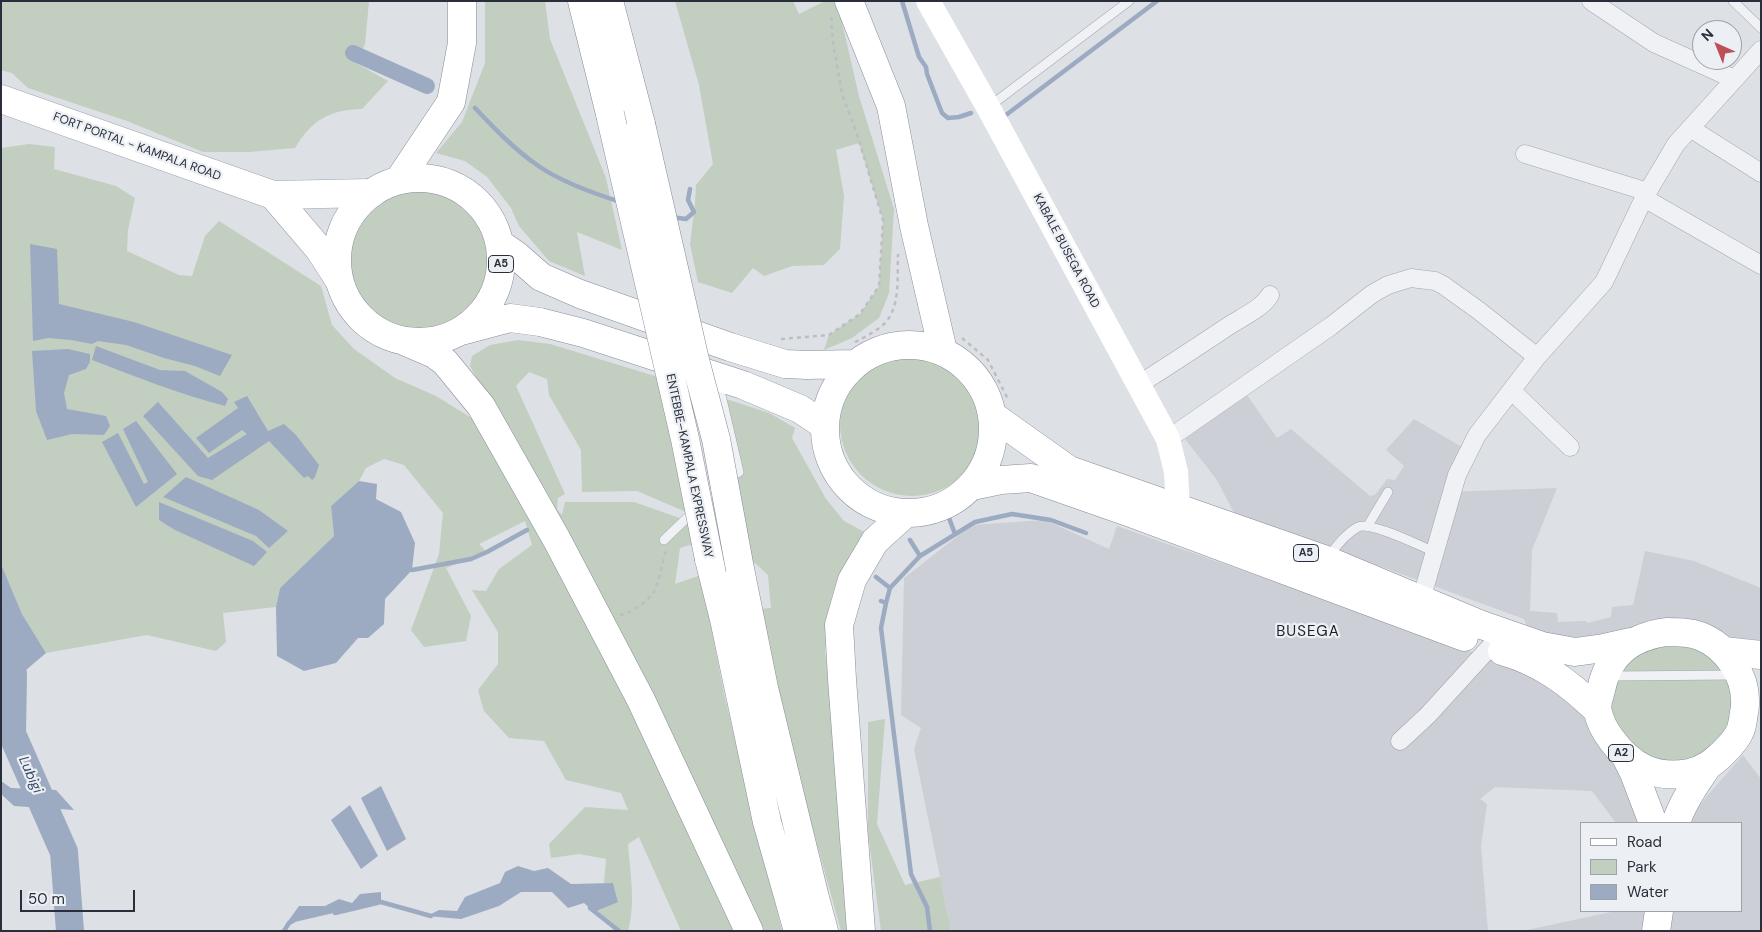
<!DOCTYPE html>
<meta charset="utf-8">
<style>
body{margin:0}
#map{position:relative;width:1762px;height:932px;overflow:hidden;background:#dde0e5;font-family:"DM Sans",sans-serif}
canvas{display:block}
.frame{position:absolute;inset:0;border:2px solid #292e3a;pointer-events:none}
.legend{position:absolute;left:1580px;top:822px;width:162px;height:90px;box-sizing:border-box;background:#eceff3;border:1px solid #9ea2a9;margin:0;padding:6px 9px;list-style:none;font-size:15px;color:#292e3a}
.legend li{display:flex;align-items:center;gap:10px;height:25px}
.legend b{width:25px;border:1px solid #9ea2a9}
.north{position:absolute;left:1692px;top:20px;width:50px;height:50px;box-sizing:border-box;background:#eceff3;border:1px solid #9ea2a9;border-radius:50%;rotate:316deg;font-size:14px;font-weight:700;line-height:20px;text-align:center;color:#292e3a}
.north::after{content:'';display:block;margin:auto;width:18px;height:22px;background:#bd4f57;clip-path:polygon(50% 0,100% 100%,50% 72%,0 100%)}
.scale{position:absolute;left:20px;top:890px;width:115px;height:22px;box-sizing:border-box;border:2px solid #292e3a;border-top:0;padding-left:6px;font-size:15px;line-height:18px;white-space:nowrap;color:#292e3a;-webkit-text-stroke:4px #eceff3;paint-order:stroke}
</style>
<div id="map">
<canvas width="1762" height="932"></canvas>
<div class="frame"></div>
<ul class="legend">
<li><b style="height:6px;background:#fff"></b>Road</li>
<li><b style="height:14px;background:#c2cebf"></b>Park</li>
<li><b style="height:14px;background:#9cabc2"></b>Water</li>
</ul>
<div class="north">N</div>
<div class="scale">50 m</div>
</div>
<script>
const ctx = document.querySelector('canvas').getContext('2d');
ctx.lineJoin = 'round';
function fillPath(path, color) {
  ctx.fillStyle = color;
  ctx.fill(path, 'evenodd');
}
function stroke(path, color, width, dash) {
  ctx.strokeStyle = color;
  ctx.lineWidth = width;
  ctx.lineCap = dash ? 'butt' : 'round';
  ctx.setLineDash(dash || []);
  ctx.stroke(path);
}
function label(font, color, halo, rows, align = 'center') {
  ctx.font = font + ' "DM Sans",sans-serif';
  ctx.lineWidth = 4.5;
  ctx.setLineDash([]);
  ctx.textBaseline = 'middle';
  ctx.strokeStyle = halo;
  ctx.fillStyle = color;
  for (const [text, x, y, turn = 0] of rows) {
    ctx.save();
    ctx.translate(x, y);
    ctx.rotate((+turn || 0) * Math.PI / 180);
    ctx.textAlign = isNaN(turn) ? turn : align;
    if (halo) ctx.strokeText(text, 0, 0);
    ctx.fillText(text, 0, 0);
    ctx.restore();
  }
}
const built = new Path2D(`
 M1247 395 1277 438 1291 429 1370 496 1375 495 1387 479 1395 480 1404 466 1386 450 1414 419 1462 447 1446 492 1557 488 1532 550 1530 611 1557 613 1558 622 1586 621 1587 623 1611 617 1612 607 1633 605 1645 551 1694 561 1761 588V644L1623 636 1574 640 1529 632 1524 619 1234 513 1217 480 1185 439Z
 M1045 520 1109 549 1117 526 1486 657 1506 662 1531 674 1576 706 1619 771 1645 823H1616L1592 791 1495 787 1480 799 1487 804 1481 846 1488 931H951L914 749 921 728 901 715 904 578 972 525Z
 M1743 755 1761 779V931H1670L1673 911H1741V823H1691L1695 812 1707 796Z
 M1616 911H1645V931H1522Z`);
const green = new Path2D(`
 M1 1H369L365 44 356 63 388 81 362 109C329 110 312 120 295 148L249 152H203L127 121 28 88 12 73 1 70Z
 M485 1H545L550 39 606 178 622 250 577 232 585 276 549 261 519 226 511 208 487 177 465 161 436 153 462 122 485 63Z
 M675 1H793L799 14 825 1H837L859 96 894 209 889 293 879 318 852 338 824 350 829 335 860 314 879 286 883 220 859 143 836 150 844 196 840 249 824 265 792 266 764 276 753 268 732 293 698 282 690 244 695 204 696 185 713 164 699 85Z
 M29 144 55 147 54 169 116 186 135 198 128 230 127 251 179 275 192 276 205 236 219 221 321 286 332 325 354 349 395 378 436 396 478 422 622 680 735 931H681L639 837 628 844C630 872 636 904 628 931H619L594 912 618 901 613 883H604L606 859 579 854 551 858 549 844 585 807 628 810 621 793 566 780 544 741 509 738 484 711 478 690 498 664V632L472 590 486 591 499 569 532 545 525 521 479 544 487 552 446 568 471 616 466 641 424 647 411 630 439 554 443 513 404 465 384 459 366 468 359 481 331 506 334 536 280 588 276 607 223 613 226 642 216 651 147 635 46 653 22 614 1 564V148Z
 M350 263a72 72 0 1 1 144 0a72 72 0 1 1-144 0Z
 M518 340 550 344 658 377 686 512 637 491 582 492 581 450 549 395 547 379 529 372 516 386 565 494 558 498 557 509 562 515 565 502H634L688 521 693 544 680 548 675 584 701 575 724 694 782 931H760L548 504 470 366 472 356 490 345Z
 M840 424a72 72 0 1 1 144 0a72 72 0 1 1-144 0Z
 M723 398 769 413 795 428 792 438 826 499 844 521 870 535 855 550 839 575 831 599 825 651 858 931H841L774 688 759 609 771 608 768 575 755 563 751 562Z
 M1 597 13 649 6 664 1 659Z
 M1673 641 1707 652 1723 670 1731 692V716L1721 738 1692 761 1654 763 1617 733 1608 698 1628 656Z
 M885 719 877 824 905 885 940 877 951 931H881L868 833V722Z`);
const water = new Path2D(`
 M30 244 57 249 59 304 134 322 232 355 220 376 195 366 164 358 126 345 98 341 92 344 71 340 48 338 33 341Z
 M96 346 160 370 185 371 222 392 228 399 225 406C180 394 136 377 92 360Z
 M68 349 90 354V362L86 369 69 375 64 393 67 409 106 416 110 426 104 435 72 434 47 440 36 411 32 351Z
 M247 396 268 431 284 424 296 435 319 465 315 477 312 480 308 476 304 478 269 441 212 480 198 476 143 416 158 402 208 458 247 434 242 430 209 453 196 438 238 408 234 402Z
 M136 421 177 474 136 507 102 442 118 433 144 484 148 482 123 429Z
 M186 477 259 510 288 531 269 548 256 536 163 497Z
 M359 481 377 484 376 499 401 512 415 543 412 570 385 599 384 624 368 638H358L336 663 304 671 277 656 276 607 280 588 334 536 331 506Z
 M159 502 253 541 267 552 254 566 175 530 159 520Z
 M1 564 22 614 46 653 26 670 15 707 17 733 1 719V659L7 663 14 653 1 597Z
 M1 781 11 788 56 790 74 810 14 806 1 794Z
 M381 786 406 839 387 851 361 798Z
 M350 805 378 856 361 869 331 820Z
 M518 866 534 871 548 868 571 884 613 883 618 902 594 912 584 903 568 908 552 892H521L499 906 461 919 427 916 439 910 457 911 465 897 500 883 505 872Z
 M381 892V902L286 924 299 906H325L339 899 352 903 360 894Z`);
const stream = new Path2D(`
 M902 1 919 57 926 67 927 74 942 113 948 118 959 117 971 113
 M475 108C494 128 514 149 537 165 561 182 592 193 621 202
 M1002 118 1157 1
 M671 217 686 219 694 212 688 200 690 189
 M949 518 955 534
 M910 540 920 556
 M412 570 471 559 487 552 527 530
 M876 577 890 588
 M881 601 886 603 881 628 911 874 927 907 930 931
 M886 603 890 588 920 556 975 522 1012 514 1051 520 1086 533
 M590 908 619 931
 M335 913 381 902 431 916
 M284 931 289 923 293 921`);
const canal = new Path2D(`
 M353 53 427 86`);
const river = new Path2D(`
 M1 616 13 674 12 734 64 852 70 931`);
const path = new Path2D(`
 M962 338 988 360 1009 401
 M781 339 829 335 860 314 879 286 883 220 857 134 842 94 833 43 831 16
 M855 342C865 337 877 331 885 323 901 306 897 275 898 254
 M819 445C829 477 842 500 874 514
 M928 521 965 506
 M620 615C631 613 650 600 655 590 660 578 662 563 666 551`);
const lane = new Path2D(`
 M1733 1 1761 28
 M990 106 1129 1
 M1367 527 1388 492
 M664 540 724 482 739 472 718 382
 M1328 557C1337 546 1345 534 1358 527 1371 521 1420 546 1435 552
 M1611 674 1614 676 1734 675`);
const street = new Path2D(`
 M1591 1 1654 43 1734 79
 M1690 128 1761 173
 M1525 154 1648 192
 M1644 198 1761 265
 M1138 385C1168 366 1197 347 1227 327 1240 318 1262 309 1270 295
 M1512 391 1570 447
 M1168 439 1331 326 1372 294 1388 285 1411 278 1435 281 1443 285 1478 310 1537 357
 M1421 600 1457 475 1477 435 1537 357 1604 282 1644 198 1676 144 1761 50
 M1400 741 1428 715 1490 647`);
const secondary = new Path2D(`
 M928 1 988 107 1168 439 1176 472 1178 509`);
const primary = new Path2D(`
 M1 99 273 195 372 193
 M273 195 319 249 339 280
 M1723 651 1761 655`);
const highway = new Path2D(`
 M582 1 610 114
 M609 1 641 124
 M849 1 891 106 914 226 943 351
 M337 260a82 82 0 1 1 164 0a82 82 0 1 1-164 0Z
 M399 180 451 102 462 43V1
 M500 244 516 255 541 277 580 294 730 347 785 364 807 365 855 364
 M465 330 510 318 540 322 583 333 743 385 800 409 824 425
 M406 342 434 354 445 362 481 406 557 540 641 700 749 931
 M825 429a84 84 0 1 1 168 0a84 84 0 1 1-168 0Z
 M993 416 1069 470 1326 560 1479 624 1542 646 1575 652 1604 648 1631 642
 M972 486 1001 480 1031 478 1131 513 1464 637
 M709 559 724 619 767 822 798 931
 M740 569 764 688 815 898 824 931
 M1666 632C1678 632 1689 632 1700 636 1726 646 1747 676 1745 705 1745 710 1743 715 1743 720 1742 723 1742 728 1740 731 1737 739 1730 746 1724 752 1714 762 1704 770 1689 773 1655 779 1631 767 1611 739 1605 731 1600 722 1598 712 1596 706 1599 697 1601 690 1608 654 1631 637 1666 632Z
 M1502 651C1541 662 1568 682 1597 710
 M1627 759 1634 773 1653 823
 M1676 823C1682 803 1695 785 1707 767
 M861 931 842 679 839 625 852 580 875 541 906 513
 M1656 931 1659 911`);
const highwayBridge = new Path2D(`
 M610 114 685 439 709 559
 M641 124 695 360 716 439 740 569`);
const shields = [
 [501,264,25],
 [1306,553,25],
 [1621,753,25]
];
const shieldNames = [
 ["A5",501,264],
 ["A5",1306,553],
 ["A2",1621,753]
];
const streetNames = [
 ["FORT PORTAL - KAMPALA ROAD",137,147,20],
 ["KABALE BUSEGA ROAD",1066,251,62],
 ["ENTEBBE–KAMPALA EXPRESSWAY",689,466,78]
];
const waterNames = [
 ["Lubigi",30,775,66]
];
const quarterNames = [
 ["BUSEGA",1308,632]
];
fillPath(built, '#cccfd6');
fillPath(green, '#c2cebf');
fillPath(water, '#9cabc2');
stroke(stream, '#9cabc2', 4.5);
stroke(canal, '#9cabc2', 16);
stroke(river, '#9cabc2', 28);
stroke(lane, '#a3a7ae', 10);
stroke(street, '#a3a7ae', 19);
stroke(primary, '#9ea4b0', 29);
stroke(highway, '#878d9a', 29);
stroke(path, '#bcbec4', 2.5, [4, 4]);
stroke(lane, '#eff1f4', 9);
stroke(street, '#eff1f4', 18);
stroke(secondary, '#fff', 24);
stroke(primary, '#fff', 28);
stroke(highway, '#fff', 28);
stroke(highwayBridge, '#878d9a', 29, []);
stroke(highwayBridge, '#fff', 28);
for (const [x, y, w] of shields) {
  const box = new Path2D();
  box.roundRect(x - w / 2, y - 8.5, w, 17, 4);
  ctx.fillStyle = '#eceff3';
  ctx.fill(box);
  stroke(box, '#292e3a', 1);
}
label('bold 11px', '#292e3a', null, shieldNames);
label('12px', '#292e3a', '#eceff3', streetNames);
label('italic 14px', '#384a69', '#eceff3', waterNames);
ctx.letterSpacing = '1px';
label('15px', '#1b1f2b', '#eceff3', quarterNames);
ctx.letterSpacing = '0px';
</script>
